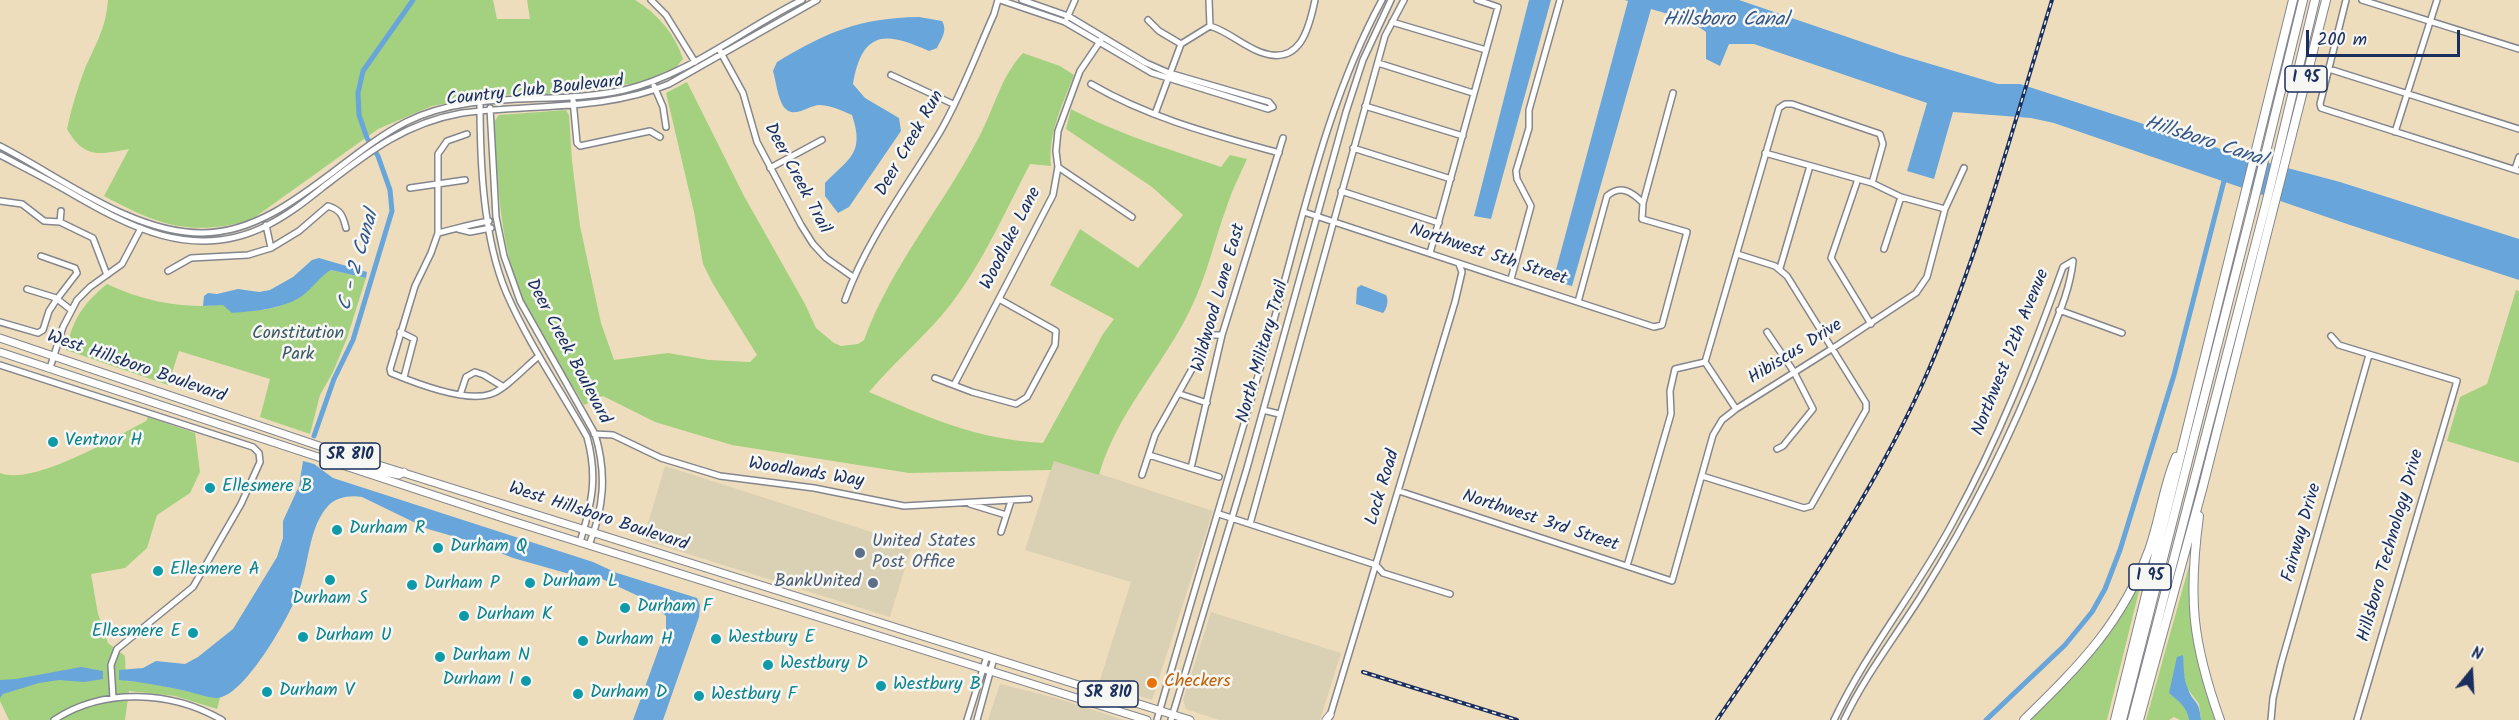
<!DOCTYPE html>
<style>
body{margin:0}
#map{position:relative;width:2519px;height:720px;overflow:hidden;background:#eeddbc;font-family:Kalam,sans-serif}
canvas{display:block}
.north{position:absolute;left:2441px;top:642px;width:60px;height:60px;-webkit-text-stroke:4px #f6f6f2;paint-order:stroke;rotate:18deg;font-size:16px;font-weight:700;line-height:24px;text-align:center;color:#1b2f5e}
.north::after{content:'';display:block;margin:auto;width:21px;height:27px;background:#1b2f5e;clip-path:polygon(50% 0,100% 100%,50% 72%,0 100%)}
.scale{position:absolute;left:2306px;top:30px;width:154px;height:27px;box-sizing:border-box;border:3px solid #1b2f5e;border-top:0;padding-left:8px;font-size:18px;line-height:21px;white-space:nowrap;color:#1b2f5e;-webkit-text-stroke:4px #f6f6f2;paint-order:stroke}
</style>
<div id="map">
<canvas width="2519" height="720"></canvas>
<div class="north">N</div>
<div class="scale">200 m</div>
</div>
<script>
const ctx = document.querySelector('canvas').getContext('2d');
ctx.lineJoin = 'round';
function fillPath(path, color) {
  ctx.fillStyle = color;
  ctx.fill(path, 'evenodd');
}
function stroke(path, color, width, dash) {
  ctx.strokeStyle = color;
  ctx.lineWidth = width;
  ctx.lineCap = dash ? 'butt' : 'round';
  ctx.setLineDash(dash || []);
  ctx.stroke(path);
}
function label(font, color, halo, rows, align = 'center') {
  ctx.font = font + ' Kalam,sans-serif';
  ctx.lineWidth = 5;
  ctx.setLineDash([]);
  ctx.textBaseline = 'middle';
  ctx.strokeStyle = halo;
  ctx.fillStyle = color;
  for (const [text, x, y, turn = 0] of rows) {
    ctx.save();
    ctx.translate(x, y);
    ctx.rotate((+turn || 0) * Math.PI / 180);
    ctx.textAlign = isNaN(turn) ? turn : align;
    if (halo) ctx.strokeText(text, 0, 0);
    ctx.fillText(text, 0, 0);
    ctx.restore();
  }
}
const built = new Path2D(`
 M1054 459 1213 511 1152 700 1099 683 1131 582 1025 550Z
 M665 466 912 545 890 617 643 540Z
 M1211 612 1341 653 1320 720H1219L1186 709 1183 700Z
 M1000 684 1056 698 1124 720H988Z`);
const green = new Path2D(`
 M108 0H493L497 19H530L527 0H635C658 14 675 34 683 59L674 70 657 79 638 83 547 94 493 95 432 106 378 129 251 220C190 237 158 225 104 196L129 149C100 154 85 160 67 129 71 109 77 90 84 71 95 45 106 29 108 0Z
 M1023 53 1060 66 1074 75C1062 106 1048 133 1051 166L1030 164C1005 212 983 262 951 304 926 336 895 361 869 392 930 418 975 439 1043 443L1103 334 1114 319 1050 285 1080 229 1138 268 1183 215 1152 187 1066 129 1071 109C1122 136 1167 148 1221 167L1230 155 1247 159C1240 175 1232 190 1227 206 1214 241 1207 276 1190 310 1163 366 1116 414 1099 475L1054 461 1051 470 909 473 732 445 655 422 603 396 584 405C564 370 538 335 522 298 499 242 498 181 494 122L499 115 566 110 569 115 572 161 580 226 601 323 614 360 668 353 709 360 750 362 757 355 713 284 703 264 694 212 666 93 687 82 744 196 805 304 816 328 834 343 841 346 858 344 864 340C891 266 943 206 979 137 994 109 1001 76 1023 53Z
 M331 270 366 278 347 338 333 372 320 395 310 434 260 417 270 379 179 351 168 385 66 350C73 319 82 305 107 284 140 299 165 305 201 306 209 306 216 304 224 305 250 308 260 315 287 303 305 295 314 279 331 270Z
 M2516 290 2519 291V463L2447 441 2460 397 2487 384Z
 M148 417 195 433 200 472 190 493 157 515 147 548 125 568 91 574 98 614 108 643 125 656 126 681 144 682 220 698 217 709 175 696 129 691 125 720H9L0 701V473C34 486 115 437 146 421Z
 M2189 566 2190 613 2200 671 2217 720H2201L2199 704 2187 688 2183 672V658C2176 671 2170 681 2171 695 2181 699 2188 709 2189 720H2180L2174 717 2169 720H2146Z
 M2144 571 2107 720H2027L2101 644Z`);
const water = new Path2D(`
 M1529 0H1551L1491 219 1474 216Z
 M1625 0H1739L1900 55 1998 84H2020L2239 155 2340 182 2519 239V280L2350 225 2054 123 2031 118 1953 112 1934 179 1907 171 1927 103 1754 44H1729L1720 66 1706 59V32L1689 20 1651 9 1572 286 1553 281 1628 1Z
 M919 17 942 21C948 31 941 39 937 48L929 51C886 31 862 30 853 84L865 98 899 118 901 131 849 207 838 213 825 196V183C849 158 865 154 852 115 841 110 832 106 820 105 807 105 792 122 782 104 777 94 776 81 773 71L777 62C827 32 859 18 919 17Z
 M319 258 367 272 366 278 331 270C319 277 313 288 302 296 283 309 255 311 232 313L223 305 203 306 204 296 208 293 217 294 238 289 259 292 270 290 293 277 312 260Z
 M1361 285 1386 295C1389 300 1387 309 1383 313L1356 304 1357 288Z
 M303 461 314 464 333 478 593 562 617 573 697 598 700 605 699 617 663 720H633L666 629V616L651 602 600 578 566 573 513 558 473 542 428 529 362 497C351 495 336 497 328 506 309 527 309 562 300 588 292 612 245 697 217 698 208 698 195 693 186 691 164 686 142 682 119 680V670L143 668 156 661 185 664 198 657 233 629 277 557 283 538V521L299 486Z
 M2183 655C2184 667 2183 678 2188 689 2194 705 2199 698 2201 720H2189C2187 706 2178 701 2169 693L2177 657Z
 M81 667 103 671V679L84 682 59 680 39 683 3 694 0 698V680L16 679Z`);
const canal = new Path2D(`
 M314 436 334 379 353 340 392 211 390 190 378 156 367 138 359 115 358 93 363 71 413 0
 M1986 720 2065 645 2092 612 2105 589 2120 550 2174 375 2225 177`);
const minor = new Path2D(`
 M651 0 666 15 695 62
 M1000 0 1065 22 1152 73 1268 109 1273 107 1269 102 1169 73 1146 63 1068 16 1022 0
 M1209 0 1210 26C1229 32 1242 45 1260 52 1300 67 1309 29 1315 0
 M2346 0 2320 104 2321 108 2519 171
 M2362 0 2519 49
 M1067 18 1075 0
 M1148 20 1159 31 1181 44
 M1392 22 1486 50
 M720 51 743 93 757 142 801 225 813 244 826 258 853 277
 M1378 63 1473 93
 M2329 69 2519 129
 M891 75 953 104
 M1091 84C1149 118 1215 135 1279 153
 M654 86 663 107 666 127
 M573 100 577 143 580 146 650 131 660 137
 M480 102C480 162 483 237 506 292 528 343 560 389 587 437 598 477 592 503 580 542
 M1365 106 1463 136
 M490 108 496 217 504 256 520 301 595 434C607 473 604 508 589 545
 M1155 114 1181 44 1210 26
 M2395 132 2437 0
 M467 134 447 141 438 154V233C455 229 471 224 489 221
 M0 146C61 177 131 233 202 233 280 233 340 156 406 122 474 88 553 106 624 90 689 75 743 29 802 0
 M1353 148 1451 179
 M1765 153 1872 183 1901 197 1945 209
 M0 155C21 166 43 177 64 189 129 227 194 263 268 225 290 214 308 199 327 184 371 150 406 123 462 113 530 104 605 111 669 84L817 0
 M1058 167 1132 217
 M770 168 822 140
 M2515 169 2519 157
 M1858 179 1831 258 1871 324
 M410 188 465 180
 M1341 191 1439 223
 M0 201 22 204 44 221 60 222 93 238 107 275
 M1643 203 1673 93
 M1304 212C1421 251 1537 289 1654 327L1662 325 1687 232 1642 219 1643 203C1632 192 1621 184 1607 196L1578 302
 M60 222 61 211
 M266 225 271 248
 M458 229 470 232 491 228
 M438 233 431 253 415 286 390 369 391 373C415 383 466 403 491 394 506 389 526 366 539 356
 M1884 249 1901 197
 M1430 253 1498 7 1477 0
 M1780 268 1810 166
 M168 271 191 258 248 255 271 248 299 231 328 206C341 210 343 216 346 228
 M1511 279 1531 206 1517 179 1516 171 1529 128V110L1560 0
 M27 289 56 298 71 310
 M845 300C867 239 907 187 940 132 961 96 977 52 994 14L998 0
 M2059 310 2122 333
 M0 322 38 333 43 330 49 311 57 299 77 273 75 268 41 256
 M400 332 414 339 404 377
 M1767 332 1794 372 1813 409 1783 446 1777 449
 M2331 336 2339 345 2457 381 2357 720
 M0 365 253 447 259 453 260 462 241 504 193 587 117 649 111 665 113 698
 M50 368 63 327 77 300 90 287 122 264 141 228
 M935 378 972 392 1016 404 1027 397 1055 345 1056 331 999 299
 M954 385 1053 195 1058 167 1056 151 1058 131 1080 71 1101 40
 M1180 394 1207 403
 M460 395 466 377 475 372 484 375 502 386
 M1736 409 1705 362 1779 108 1785 104H1792L1880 134 1883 144 1872 183
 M1263 410 1279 414
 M594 434 613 435 661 458 720 476 814 488 904 506 1029 499
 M1149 455 1219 477
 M1191 468 1222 335 1283 138
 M1142 475 1155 435 1211 335H1222
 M1702 476 1804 508 1811 506 1866 410V403L1787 276 1775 266 1737 254
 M1399 491 1672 581 1713 435 1722 420 1736 409 1833 348 1916 293 1927 277 1945 209 1964 168
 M970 504 1006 515
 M1219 514 1376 565 1383 573 1450 594
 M1250 524 1385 36 1404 0
 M1001 532 1011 501
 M1627 566 1671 414 1670 391 1675 369 1705 362
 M1330 716 1455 302 1462 272 1459 264
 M54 720C104 687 172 691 222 720
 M967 720 987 656
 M977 720 994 658
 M1157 720C1194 589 1235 458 1272 327 1303 217 1327 101 1382 0
 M1171 720 1247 468 1346 112 1363 60 1391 0
 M1834 720C1867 650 1917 590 1953 522 1999 438 2031 356 2063 267L2073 261
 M1844 720C1865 676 1895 637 1921 596 1969 519 2011 437 2044 352 2055 323 2070 292 2073 261
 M2271 720 2273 698 2281 664 2369 355`);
const major = new Path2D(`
 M0 338 337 452 1190 720
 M0 352 512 521 1147 720
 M369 473 375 470 399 475 404 472
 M1326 720 1330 715`);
const highway = new Path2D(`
 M2199 516C2188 598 2192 642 2220 720
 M2024 720C2078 667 2122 624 2149 550 2160 520 2163 487 2176 457
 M2115 720 2293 0
 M2122 720 2254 201 2303 0
 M2132 720 2266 204 2315 0
 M2139 720 2202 490 2326 0`);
const rail = new Path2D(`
 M1363 672 1517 720
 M1717 720C1791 612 1866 506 1921 387 1977 263 2012 130 2052 0`);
const markers = [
 [53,442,6,"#0f9aa8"],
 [210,488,6,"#0f9aa8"],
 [337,530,6,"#0f9aa8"],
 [438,548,6,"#0f9aa8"],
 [860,553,6,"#5c6f8a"],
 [158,571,6,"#0f9aa8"],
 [330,580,6,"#0f9aa8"],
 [530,583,6,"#0f9aa8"],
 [873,583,6,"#5c6f8a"],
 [412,585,6,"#0f9aa8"],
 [625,608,6,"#0f9aa8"],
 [464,616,6,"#0f9aa8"],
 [193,633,6,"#0f9aa8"],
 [303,637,6,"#0f9aa8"],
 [716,639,6,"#0f9aa8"],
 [583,641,6,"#0f9aa8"],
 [440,657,6,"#0f9aa8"],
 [768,665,6,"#0f9aa8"],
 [526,681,6,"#0f9aa8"],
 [1152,683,6,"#e8710a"],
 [881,686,6,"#0f9aa8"],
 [267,692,6,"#0f9aa8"],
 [578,694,6,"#0f9aa8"],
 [699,696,6,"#0f9aa8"]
];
const shields = [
 [2306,79,42],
 [350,456,60],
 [2150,577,42],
 [1108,694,60]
];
const shieldNames = [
 ["I 95",2306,79],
 ["SR 810",350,456],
 ["I 95",2150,577],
 ["SR 810",1108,694]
];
const streetNames = [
 ["Country Club Boulevard",535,92,-6],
 ["Deer Creek Run",911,144,-60],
 ["Deer Creek Trail",796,179,62],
 ["Woodlake Lane",1012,239,-63],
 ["Northwest 5th Street",1488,256,18],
 ["Wildwood Lane East",1220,298,-74],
 ["Deer Creek Boulevard",567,352,62],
 ["North Military Trail",1264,352,-74],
 ["Hibiscus Drive",1796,353,-32],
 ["Northwest 12th Avenue",2012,353,-68],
 ["West Hillsboro Boulevard",136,368,19],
 ["Woodlands Way",806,474,9],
 ["Lock Road",1384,488,-73],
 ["West Hillsboro Boulevard",598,518,18],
 ["Northwest 3rd Street",1540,522,18],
 ["Fairway Drive",2303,533,-74],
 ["Hillsboro Technology Drive",2392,546,-74]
];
const parkNames = [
 ["Constitution",298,335],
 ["Park",298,356]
];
const cultureNames = [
 ["Ventnor H",65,442],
 ["Ellesmere B",222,488],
 ["Durham R",349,530],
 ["Durham Q",450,548],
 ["Ellesmere A",170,571],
 ["Durham L",542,583],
 ["Durham P",424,585],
 ["Durham S",330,600,"center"],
 ["Durham F",637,608],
 ["Durham K",476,616],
 ["Ellesmere E",181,633,"right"],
 ["Durham U",315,637],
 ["Westbury E",728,639],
 ["Durham H",595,641],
 ["Durham N",452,657],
 ["Westbury D",780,665],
 ["Durham I",514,681,"right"],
 ["Westbury B",893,686],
 ["Durham V",279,692],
 ["Durham D",590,694],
 ["Westbury F",711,696]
];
const serviceNames = [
 ["United States",872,543],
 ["Post Office",872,564],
 ["BankUnited",861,583,"right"]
];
const foodNames = [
 ["Checkers",1164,683]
];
const waterNames = [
 ["Hillsboro Canal",1726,22],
 ["Hillsboro Canal",2205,143,18],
 ["C - 2 Canal",360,261,-74]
];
fillPath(built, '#dad0b4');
fillPath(green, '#a3d17f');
fillPath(water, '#68a5da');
stroke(canal, '#68a5da', 5);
stroke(minor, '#84868d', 8);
stroke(major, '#84868d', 9);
stroke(highway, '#84868d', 10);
stroke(minor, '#fff', 5);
stroke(major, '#fff', 7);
stroke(highway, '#fff', 8);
stroke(rail, '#1b2f5e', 4);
stroke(rail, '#f6f6f2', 1.5, [4.5]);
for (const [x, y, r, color] of markers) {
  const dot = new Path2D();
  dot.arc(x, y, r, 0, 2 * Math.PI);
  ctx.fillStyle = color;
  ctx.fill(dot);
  stroke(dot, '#f6f6f2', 2);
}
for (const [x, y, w] of shields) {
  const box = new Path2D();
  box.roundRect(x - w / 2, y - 13, w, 26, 4.5);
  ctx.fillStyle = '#f6f6f2';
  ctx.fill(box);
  stroke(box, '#1b2f5e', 1.5);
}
label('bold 16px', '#1b2f5e', null, shieldNames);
label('18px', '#1b2f5e', '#f6f6f2', streetNames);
label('18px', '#3d5866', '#f6f6f2', parkNames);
label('18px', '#0d838f', '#f6f6f2', cultureNames, 'left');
label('18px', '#4e5e75', '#f6f6f2', serviceNames, 'left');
label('18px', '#c56008', '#f6f6f2', foodNames, 'left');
label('italic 20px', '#365889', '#f6f6f2', waterNames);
</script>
